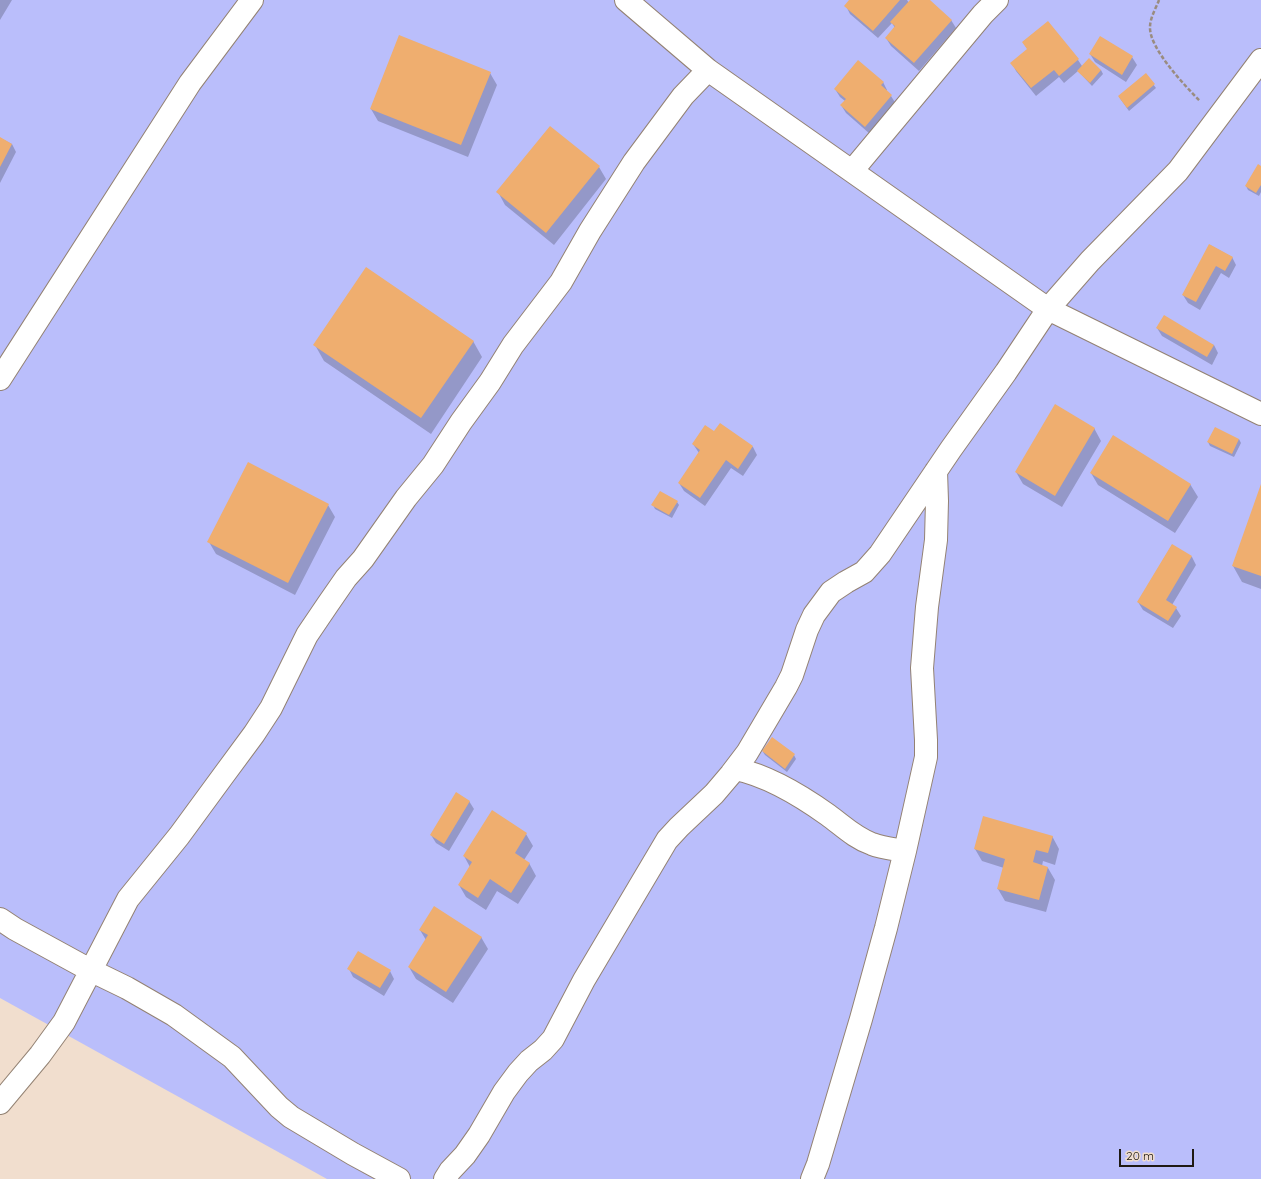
<!DOCTYPE html>
<style>
body{margin:0}
#map{position:relative;width:1261px;height:1179px;overflow:hidden;background:#f1dece;font-family:Quicksand,sans-serif}
canvas{display:block}
.scale{position:absolute;left:1119px;top:1149px;width:75px;height:18px;box-sizing:border-box;border:2px solid #1f1913;border-top:0;padding-left:5px;font-size:12px;line-height:14px;white-space:nowrap;color:#1f1913;-webkit-text-stroke:3px #f1dece;paint-order:stroke}
</style>
<div id="map">
<canvas width="1261" height="1179"></canvas>
<div class="scale">20 m</div>
</div>
<script>
const ctx = document.querySelector('canvas').getContext('2d');
ctx.lineJoin = 'round';
function fillPath(path, color) {
  ctx.fillStyle = color;
  ctx.fill(path, 'evenodd');
}
function stroke(path, color, width, dash) {
  ctx.strokeStyle = color;
  ctx.lineWidth = width;
  ctx.lineCap = dash ? 'butt' : 'round';
  ctx.setLineDash(dash || []);
  ctx.stroke(path);
}
const green = new Path2D(`
 M0 0H1261V1179H327L0 998Z`);
const shadow = new Path2D(`
 M0 0H12L0 20Z
 M851 0H907L909 3 911 0H928L951 20 956 28 919 71 891 46 886 38 895 28 892 23 878 38 850 14 846 6Z
 M1048 22 1078 60 1082 66 1101 70 1103 74 1092 86 1078 71 1064 83 1059 77 1036 96 1016 71 1012 63 1028 50 1023 42Z
 M1090 54 1132 57 1137 65 1126 82 1095 62Z
 M490 73 497 85 468 157 378 121 371 109Z
 M1146 75 1156 88 1129 111 1119 97Z
 M883 82 887 90 886 91 891 96 896 104 870 134 846 113 841 105 845 101 840 97 835 89Z
 M550 127 599 167 606 179 554 245 505 205 498 192Z
 M0 138 12 144 16 152 0 183Z
 M1261 167V192L1259 196 1248 190 1246 186Z
 M1210 245 1232 257 1236 265 1229 278 1221 273 1200 310 1188 303 1183 295Z
 M1157 328 1214 345 1218 353 1212 365 1162 336Z
 M473 341 482 357 431 434 324 361 315 345Z
 M720 424 753 447 757 455 743 476 731 468 705 506 684 491 679 483 699 453 693 444 714 433Z
 M1094 428 1101 441 1062 507 1023 484 1016 472Z
 M1239 439 1241 443 1234 457 1210 446 1208 442Z
 M1091 473 1190 484 1198 497 1175 533 1098 485Z
 M1261 487V589L1242 582 1233 566Z
 M677 502 679 505 672 518 655 509 653 505Z
 M328 505 335 517 295 595 216 554 209 542Z
 M1172 545 1192 557 1196 565 1172 605 1176 608 1181 616 1173 628 1143 610 1138 602Z
 M763 752 794 755 796 759 787 772 765 755Z
 M469 801 474 809 449 851 436 843 431 835Z
 M526 834 533 846 524 860 529 863 536 876 518 904 497 891 486 910 466 897 459 885 470 867 464 856Z
 M1052 836 1059 849 1055 865 1043 861 1042 866 1048 868 1055 880 1046 912 1005 901 998 889 1004 868 982 861 975 849Z
 M420 930 481 937 488 949 453 1003 416 979 409 967 426 940Z
 M349 969 390 971 394 979 384 996 353 977Z`);
const building = new Path2D(`
 M849 0H900L873 31 844 6Z
 M910 0H930L952 20 914 63 885 38 895 26 890 22Z
 M1048 21 1079 59 1059 76 1054 70 1031 88 1010 63 1027 49 1022 42Z
 M399 35 491 72 461 145 370 109Z
 M1100 36 1133 56 1122 75 1089 54Z
 M1089 58 1101 70 1090 83 1077 71Z
 M858 60 884 82 881 85 892 95 865 127 840 105 846 99 834 89Z
 M1146 73 1155 84 1127 108 1118 96Z
 M550 126 600 166 546 233 496 192Z
 M0 137 12 144 0 167Z
 M1258 164 1261 166V185L1256 193 1245 186Z
 M1209 244 1233 257 1225 271 1216 266 1196 302 1182 295Z
 M366 267 474 341 421 418 313 345Z
 M1164 315 1214 345 1207 357 1156 328Z
 M1055 404 1095 428 1055 496 1015 472Z
 M720 423 753 446 738 469 726 460 700 498 678 483 700 450 692 444 705 425 714 431Z
 M1215 427 1239 439 1232 454 1207 442Z
 M1113 435 1191 484 1168 521 1090 473Z
 M248 462 329 504 288 583 207 542Z
 M1261 484V576L1232 566Z
 M660 491 678 501 669 515 651 505Z
 M1172 544 1192 556 1166 600 1177 607 1168 621 1137 602Z
 M772 737 795 754 785 769 762 751Z
 M456 792 470 801 444 844 430 835Z
 M492 810 527 833 515 853 530 863 511 893 490 879 478 898 458 885 472 862 463 856Z
 M983 816 1053 836 1048 853 1036 850 1033 862 1048 867 1039 900 997 889 1005 859 974 849Z
 M434 906 482 937 446 992 408 967 428 935 419 930Z
 M358 951 391 970 380 988 347 969Z`);
const path = new Path2D(`
 M1159 0C1156 8 1150 18 1150 27 1149 48 1185 86 1200 101`);
const street = new Path2D(`
 M626 0 708 70 1048 309 1261 414
 M852 171 983 14 997 0
 M0 379 190 83 252 0
 M736 769C769 776 800 795 828 815 843 826 855 838 872 844 882 848 894 849 905 851
 M0 919 15 929 90 970 127 988 174 1015 232 1057 279 1107 291 1117 353 1154 399 1179
 M0 1103 40 1055 64 1022 128 899 179 836 223 776 254 734 271 708 307 635 328 604 346 578 363 559 406 498 433 465 461 422 490 382 513 345 561 282 590 231 634 162 683 96 708 70
 M445 1179 450 1171 465 1155 479 1135 504 1092 518 1073 529 1061 543 1050 553 1039 584 980 667 840 679 827 714 794 731 774 747 753 786 687 792 675 807 630 814 615 831 592 846 582 864 572 880 554 951 449 1006 372 1048 309 1090 261 1178 171 1261 60
 M812 1179 818 1164 861 1019 886 928 905 851 926 757V740L922 668 927 607 936 540 937 501 936 471`);
fillPath(green, '#babefb');
fillPath(shadow, '#0003');
fillPath(building, '#efae6f');
stroke(street, '#938273', 24);
stroke(path, '#9a8c80', 2.5, [4, 2]);
stroke(street, '#fff', 22);
</script>
